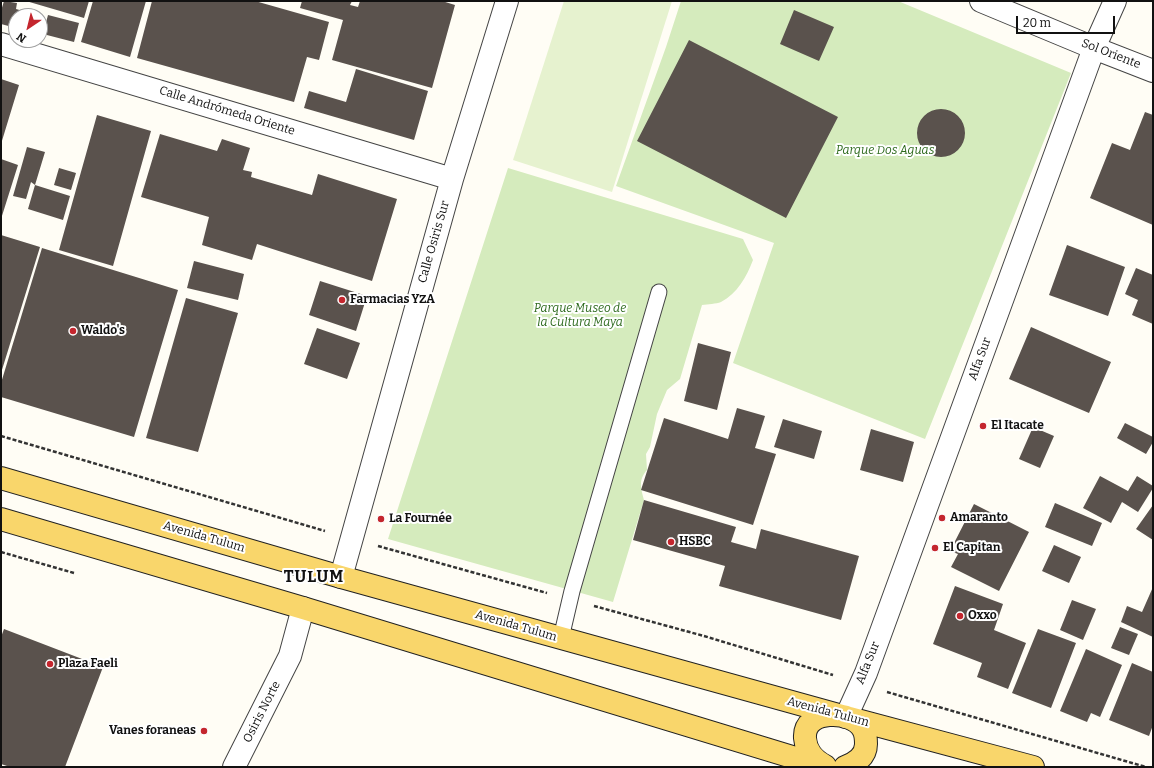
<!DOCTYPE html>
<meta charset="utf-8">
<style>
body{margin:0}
#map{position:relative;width:1154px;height:768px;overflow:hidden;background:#fffdf5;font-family:Bitter,serif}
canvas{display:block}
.frame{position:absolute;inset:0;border:2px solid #111;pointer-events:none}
.north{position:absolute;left:8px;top:8px;width:40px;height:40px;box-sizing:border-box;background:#fff;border:1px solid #a0a0a0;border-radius:50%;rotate:215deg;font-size:11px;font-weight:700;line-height:16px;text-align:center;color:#111}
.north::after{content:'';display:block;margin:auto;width:14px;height:18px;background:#c4262e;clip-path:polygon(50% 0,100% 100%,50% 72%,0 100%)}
.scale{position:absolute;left:1016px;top:16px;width:99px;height:18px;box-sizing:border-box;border:2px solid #111;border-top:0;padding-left:5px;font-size:12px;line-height:14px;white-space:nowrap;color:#111;-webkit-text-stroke:3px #fff;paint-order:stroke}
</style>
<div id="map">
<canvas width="1154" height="768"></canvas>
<div class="frame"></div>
<div class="north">N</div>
<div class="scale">20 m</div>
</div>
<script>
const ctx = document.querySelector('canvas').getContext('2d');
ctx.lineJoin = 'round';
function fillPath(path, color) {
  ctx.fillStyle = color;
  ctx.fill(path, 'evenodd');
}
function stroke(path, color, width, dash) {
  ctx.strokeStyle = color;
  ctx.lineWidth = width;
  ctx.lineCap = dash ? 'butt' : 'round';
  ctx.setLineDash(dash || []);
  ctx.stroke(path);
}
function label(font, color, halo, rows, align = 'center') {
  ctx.font = font + ' Bitter,serif';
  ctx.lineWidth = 4;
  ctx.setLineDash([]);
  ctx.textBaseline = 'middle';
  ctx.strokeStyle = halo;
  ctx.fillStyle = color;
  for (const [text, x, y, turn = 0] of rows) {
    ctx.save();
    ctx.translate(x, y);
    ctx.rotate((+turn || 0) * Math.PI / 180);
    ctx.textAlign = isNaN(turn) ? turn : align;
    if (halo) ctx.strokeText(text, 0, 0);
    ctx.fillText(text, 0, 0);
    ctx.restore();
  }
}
const green = new Path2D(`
 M681 1H898L1071 73 925 439 733 363 774 243 616 186 666 47Z
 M508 168 743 239 753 260C747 276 737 294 721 302 716 304 708 304 702 305L680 379 667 390 657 414 650 447 646 454 647 470C638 480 641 488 644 500L613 602 388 539Z`);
const pitch = new Path2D(`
 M564 1H672L612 192 513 160Z`);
const building = new Path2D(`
 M4 1 17 3 16 9 40 16H16V28L1 24V11Z
 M26 1H89L84 18Z
 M93 1H146L130 57 81 42Z
 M152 1H255L329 22 319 60 307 57 294 102 137 58Z
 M302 1H352L350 5 358 7 360 1H442L455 5 432 88 332 60 343 20 300 8Z
 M794 10 834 27 819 61 780 44Z
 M48 15 79 23 74 42 43 34Z
 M689 40 838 117 786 218 637 141Z
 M356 69 428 91 414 140 304 108 309 91 346 102Z
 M1 79 19 85 1 144Z
 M917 133a24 24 0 1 1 48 0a24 24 0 1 1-48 0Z
 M1145 112 1153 115V225L1090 198 1112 143 1130 150Z
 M97 115 151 131 113 266 59 250Z
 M160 134 217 151 222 139 250 148 243 170 252 172 251 177 312 195 318 174 397 199 372 281 257 244 252 260 202 245 209 217 141 197Z
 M27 147 45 152 35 185 31 182 26 199 13 196Z
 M1 159 18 165 1 219Z
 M59 168 76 173 71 190 54 185Z
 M35 185 70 196 63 220 28 209Z
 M1 235 40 247 1 373Z
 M1067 245 1125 267 1108 316 1049 295Z
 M42 248 178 290 134 437 1 397V383Z
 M194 261 244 274 238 300 187 288Z
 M1136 268 1153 275V324L1132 315 1138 300 1125 294Z
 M320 281 367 296 356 331 309 315Z
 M186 298 238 313 198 452 146 438Z
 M1031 327 1111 362 1089 413 1009 379Z
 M317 328 360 343 347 379 304 364Z
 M698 343 731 352 717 410 684 401Z
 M737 408 765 416 755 448 776 454 753 525 641 490 664 418 728 439Z
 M783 419 822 431 814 459 774 447Z
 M1125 423 1153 437V442L1146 454 1117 438Z
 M1033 427 1054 436 1040 468 1019 459Z
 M871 429 914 442 903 482 860 470Z
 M1100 476 1128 491 1137 476 1153 486V488L1138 512 1122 502 1111 523 1083 508Z
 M644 500 736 527 731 542 756 549 761 529 859 556 841 620 719 586 725 566 633 540Z
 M1055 503 1102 523 1092 546 1045 527Z
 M974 504 1029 532 999 591 951 567 958 554 950 551Z
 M1153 505V540L1136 529Z
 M1054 545 1081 557 1069 583 1042 571Z
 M955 586 1003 604 994 630 1026 643 1008 689 977 677 982 663 933 644Z
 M1153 587V637L1121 622 1127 606 1142 612Z
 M1072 600 1096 609 1083 640 1060 630Z
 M1120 627 1138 634 1129 655 1111 648Z
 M4 629 103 667 65 767H10L1 764V637Z
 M1038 629 1076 643 1051 708 1012 693Z
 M1086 649 1122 665 1100 717 1091 713 1087 722 1060 711Z
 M1132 663 1153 672V725L1149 736 1109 720Z`);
const path = new Path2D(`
 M1 436 325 531
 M378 546 547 593
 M1 552 74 573
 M594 606 704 636 833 675
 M887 692 1146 767`);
const service = new Path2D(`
 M561 638 572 591 659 292`);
const minor = new Path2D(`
 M981 1 1094 48 1153 71
 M1 44 452 179
 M341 577 452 179 507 1
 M846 717 866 673 1094 48 1115 1
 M234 767 290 656 303 608`);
const primary = new Path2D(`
 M1 478 341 577 846 717 1033 767
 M1 519 303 608 825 767
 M825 766C814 760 806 752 805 738 803 709 852 709 863 729 866 734 866 739 866 744 866 756 856 763 845 767`);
const markers = [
 [342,300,4,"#c4262e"],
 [73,331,4,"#c4262e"],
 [983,426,4,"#c4262e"],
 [942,518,4,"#c4262e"],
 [381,519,4,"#c4262e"],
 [671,542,4,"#c4262e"],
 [935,548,4,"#c4262e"],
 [960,616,4,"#c4262e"],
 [50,664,4,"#c4262e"],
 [204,731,4,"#c4262e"]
];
const streetNames = [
 ["Sol Oriente",1111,54,21],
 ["Calle Andrómeda Oriente",227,111,17],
 ["Calle Osiris Sur",434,242,-74],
 ["Alfa Sur",980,359,-70],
 ["Avenida Tulum",204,537,16],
 ["Avenida Tulum",516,626,16],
 ["Alfa Sur",868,663,-68],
 ["Osiris Norte",262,712,-63],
 ["Avenida Tulum",828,712,15]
];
const parkNames = [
 ["Parque Dos Aguas",885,151],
 ["Parque Museo de",580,309],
 ["la Cultura Maya",580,323]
];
const poiNames = [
 ["Farmacias YZA",350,300],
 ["Waldo's",81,331],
 ["El Itacate",991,426],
 ["Amaranto",950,518],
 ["La Fournée",389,519],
 ["HSBC",679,542],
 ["El Capitan",943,548],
 ["Oxxo",968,616],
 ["Plaza Faeli",58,664],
 ["Vanes foraneas",196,731,"right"]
];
const districtNames = [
 ["TULUM",314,578]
];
fillPath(green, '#d5ebbd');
fillPath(pitch, '#e6f2cf');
fillPath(building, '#5a524d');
stroke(service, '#444', 17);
stroke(minor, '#444', 24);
stroke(primary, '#222', 24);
stroke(path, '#333', 2.5, [4, 2]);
stroke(service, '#fff', 15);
stroke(minor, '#fff', 22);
stroke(primary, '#f9d66b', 22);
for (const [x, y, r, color] of markers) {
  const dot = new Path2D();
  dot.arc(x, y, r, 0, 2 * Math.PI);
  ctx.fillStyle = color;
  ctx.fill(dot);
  stroke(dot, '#fff', 1.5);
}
label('12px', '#111', '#fff', streetNames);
label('italic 12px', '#2f6b1f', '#fff', parkNames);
label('bold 12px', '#111', '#fff', poiNames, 'left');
ctx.letterSpacing = '1px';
label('bold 16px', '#111', '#fff', districtNames);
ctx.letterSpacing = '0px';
</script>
